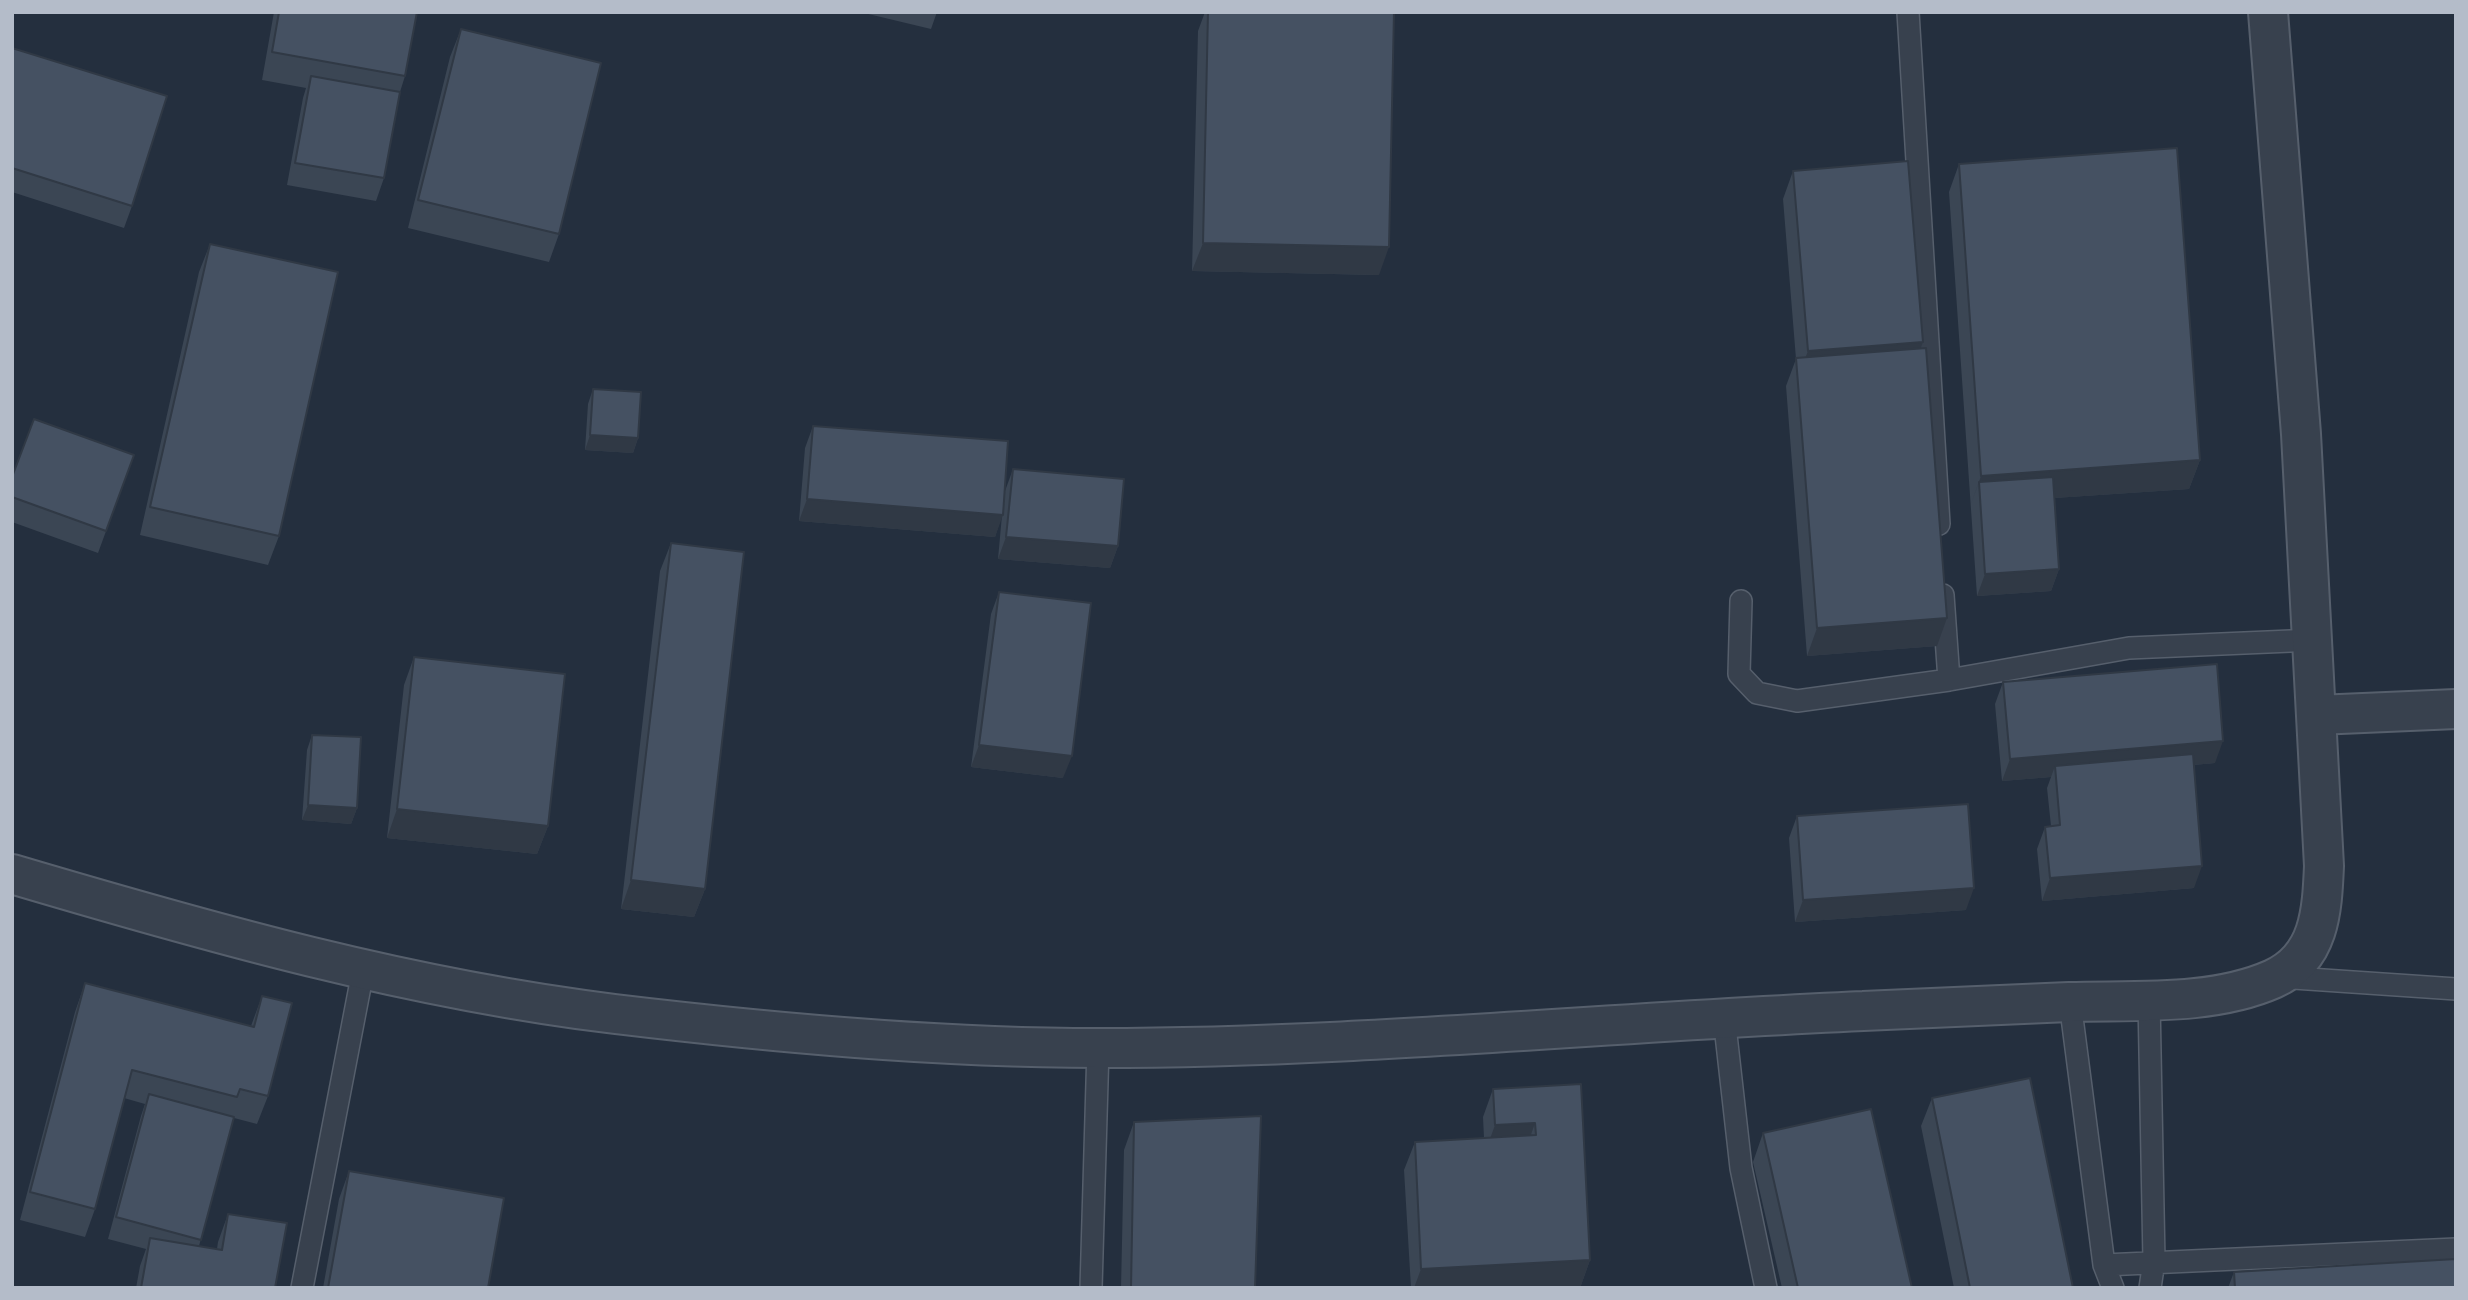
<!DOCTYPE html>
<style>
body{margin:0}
#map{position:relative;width:2468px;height:1300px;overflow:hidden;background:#242f3e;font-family:"Asap Condensed",sans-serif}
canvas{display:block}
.frame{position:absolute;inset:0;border:14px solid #b4bcc9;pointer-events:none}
</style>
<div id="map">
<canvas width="2468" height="1300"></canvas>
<div class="frame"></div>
</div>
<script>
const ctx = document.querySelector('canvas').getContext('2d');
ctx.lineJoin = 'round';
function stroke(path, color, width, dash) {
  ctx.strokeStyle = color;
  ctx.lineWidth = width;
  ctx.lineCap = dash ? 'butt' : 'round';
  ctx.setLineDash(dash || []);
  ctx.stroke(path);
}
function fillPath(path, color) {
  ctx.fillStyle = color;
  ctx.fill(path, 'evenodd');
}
const service = new Path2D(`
 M1908 12 1939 524
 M1943 595 1949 680
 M1741 601 1739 674 1757 693 1797 701 1949 680 2129 648 2314 640
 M2279 977 2456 989
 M2149 1000 2154 1261 2150 1288
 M2070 1002 2104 1265 2113 1288
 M1724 1017 1741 1168 1766 1288
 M2104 1265 2456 1249
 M302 1288 363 971
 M1091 1288 1098 1048`);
const minor = new Path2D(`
 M2317 715 2456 709
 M12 874C211 933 409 989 615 1014 774 1033 938 1048 1099 1048 1354 1048 1609 1022 1863 1011 1932 1008 2001 1005 2069 1002 2135 1000 2212 1006 2273 979 2320 958 2322 911 2324 866L2301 434 2268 12`);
const wall = new Path2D(`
 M274 12H417L405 76 400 92 384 178 376 201 287 185 303 98 306 88 262 80Z
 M860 12H937L931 29Z
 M1205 12H1394L1379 275 1192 271 1198 31Z
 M461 29 559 234 549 262 408 228 450 57Z
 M12 48 132 206 124 228 12 192Z
 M1959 164 2200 460 2189 489 2054 498 2059 569 2051 591 1977 596 1949 192Z
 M1793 171 1923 342 1921 348 1937 646 1807 656 1786 386 1796 359 1783 199Z
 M210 244 279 536 268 565 140 535 199 272Z
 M593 389 638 438 633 453 585 450 588 404Z
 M813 426 1005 491 1013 469 1118 546 1110 568 998 559 1002 515 995 537 799 521 805 448Z
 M134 455 98 553 12 522V477Z
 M671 543 705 889 694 917 621 909 660 571Z
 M999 592 1063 778 971 767 991 614Z
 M414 657 548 826 537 854 387 838 404 685Z
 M2003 682 2215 763 2193 765 2194 888 2042 901 2037 849 2045 827 2051 826 2047 788 2051 777 2002 781 1995 704Z
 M312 735 357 808 351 824 302 820 307 750Z
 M1797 816 1966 910 1795 922 1789 838Z
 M85 983 251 1026 262 996 268 1096 257 1124 234 1118 199 1246 217 1249 218 1242 228 1214 275 1288H136L140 1266 146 1249 108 1239 141 1116 145 1104 124 1098 95 1209 85 1237 20 1220 75 1012Z
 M1581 1084 1590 1260 1580 1288H1411L1404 1170 1415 1142 1484 1138 1483 1117 1493 1089Z
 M1932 1098 2073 1288H1954L1921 1126Z
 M1134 1122 1255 1288H1121L1124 1150Z
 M1763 1133 1912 1288H1782L1753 1162Z
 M349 1171 488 1288H323L339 1199Z
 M2234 1272 2456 1288H2228Z`);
const shadedWall = new Path2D(`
 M1203 243 1389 247 1379 275 1192 271Z
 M1923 342 1913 370 1797 379 1808 351Z
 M590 435 638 438 633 453 585 450Z
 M2200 460 2189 489 1980 503 1979 482 1971 504 1981 476Z
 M807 499 1003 515 995 537 799 521Z
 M1006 537 1118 546 1110 568 998 559Z
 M2059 569 2051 591 1977 596 1985 574Z
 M1947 618 1937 646 1807 656 1817 628Z
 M2223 741 2215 763 2056 777 2055 766 2051 777 2002 781 2010 759Z
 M979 745 1072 756 1063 778 971 767Z
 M308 805 357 808 351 824 302 820Z
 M397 809 548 826 537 854 387 838Z
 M2202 866 2194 888 2042 901 2050 878Z
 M631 880 705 889 694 917 621 909Z
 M1974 888 1966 910 1795 922 1803 900Z
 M1535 1123 1525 1152 1485 1153 1495 1125Z
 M1590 1260 1580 1288H1414L1421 1269Z`);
const building = new Path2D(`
 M279 12H417L405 76 272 52Z
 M1208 12H1394L1389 247 1203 243Z
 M461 29 601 63 559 234 418 200Z
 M12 48 167 96 132 206 12 168Z
 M311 76 400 92 384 178 295 163Z
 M2177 148 2200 460 1981 476 1959 164Z
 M1908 161 1923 342 1808 351 1793 171Z
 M210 244 338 272 279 536 150 507Z
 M1926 348 1947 618 1817 628 1796 358Z
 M593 389 641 392 638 438 590 435Z
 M34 419 134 455 106 531 12 497V477Z
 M813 426 1008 441 1003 515 807 499Z
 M1013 469 1124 479 1118 546 1006 537Z
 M2053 477 2059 569 1985 574 1979 482Z
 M671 543 744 552 705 889 631 880Z
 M999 592 1091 603 1072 756 979 745Z
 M414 657 565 674 548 826 397 809Z
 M2217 664 2223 741 2010 759 2003 682Z
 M312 735 361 737 357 808 308 805Z
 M2193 754 2202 866 2050 878 2045 827 2060 825 2055 766Z
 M1968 804 1974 888 1803 900 1797 816Z
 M85 983 254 1027 262 996 292 1003 268 1096 240 1089 237 1097 132 1070 95 1209 30 1192Z
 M2030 1078 2073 1288H1970L1932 1098Z
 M1581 1084 1590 1260 1421 1269 1415 1142 1536 1135 1535 1123 1495 1125 1493 1089Z
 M149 1094 234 1117 201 1240 116 1217Z
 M1871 1109 1912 1288H1798L1763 1133Z
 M1261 1116 1255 1288H1131L1134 1122Z
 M349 1171 504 1198 488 1288H328Z
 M228 1214 287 1223 275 1288H141L150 1238 222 1250Z
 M2456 1259V1288H2235L2234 1272Z`);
stroke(service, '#565f6c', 24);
stroke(minor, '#565f6c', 42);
stroke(service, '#38414e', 21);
stroke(minor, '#38414e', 38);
fillPath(wall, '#3b4654');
fillPath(shadedWall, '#303945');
fillPath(building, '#455162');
stroke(building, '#303945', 2);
</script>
